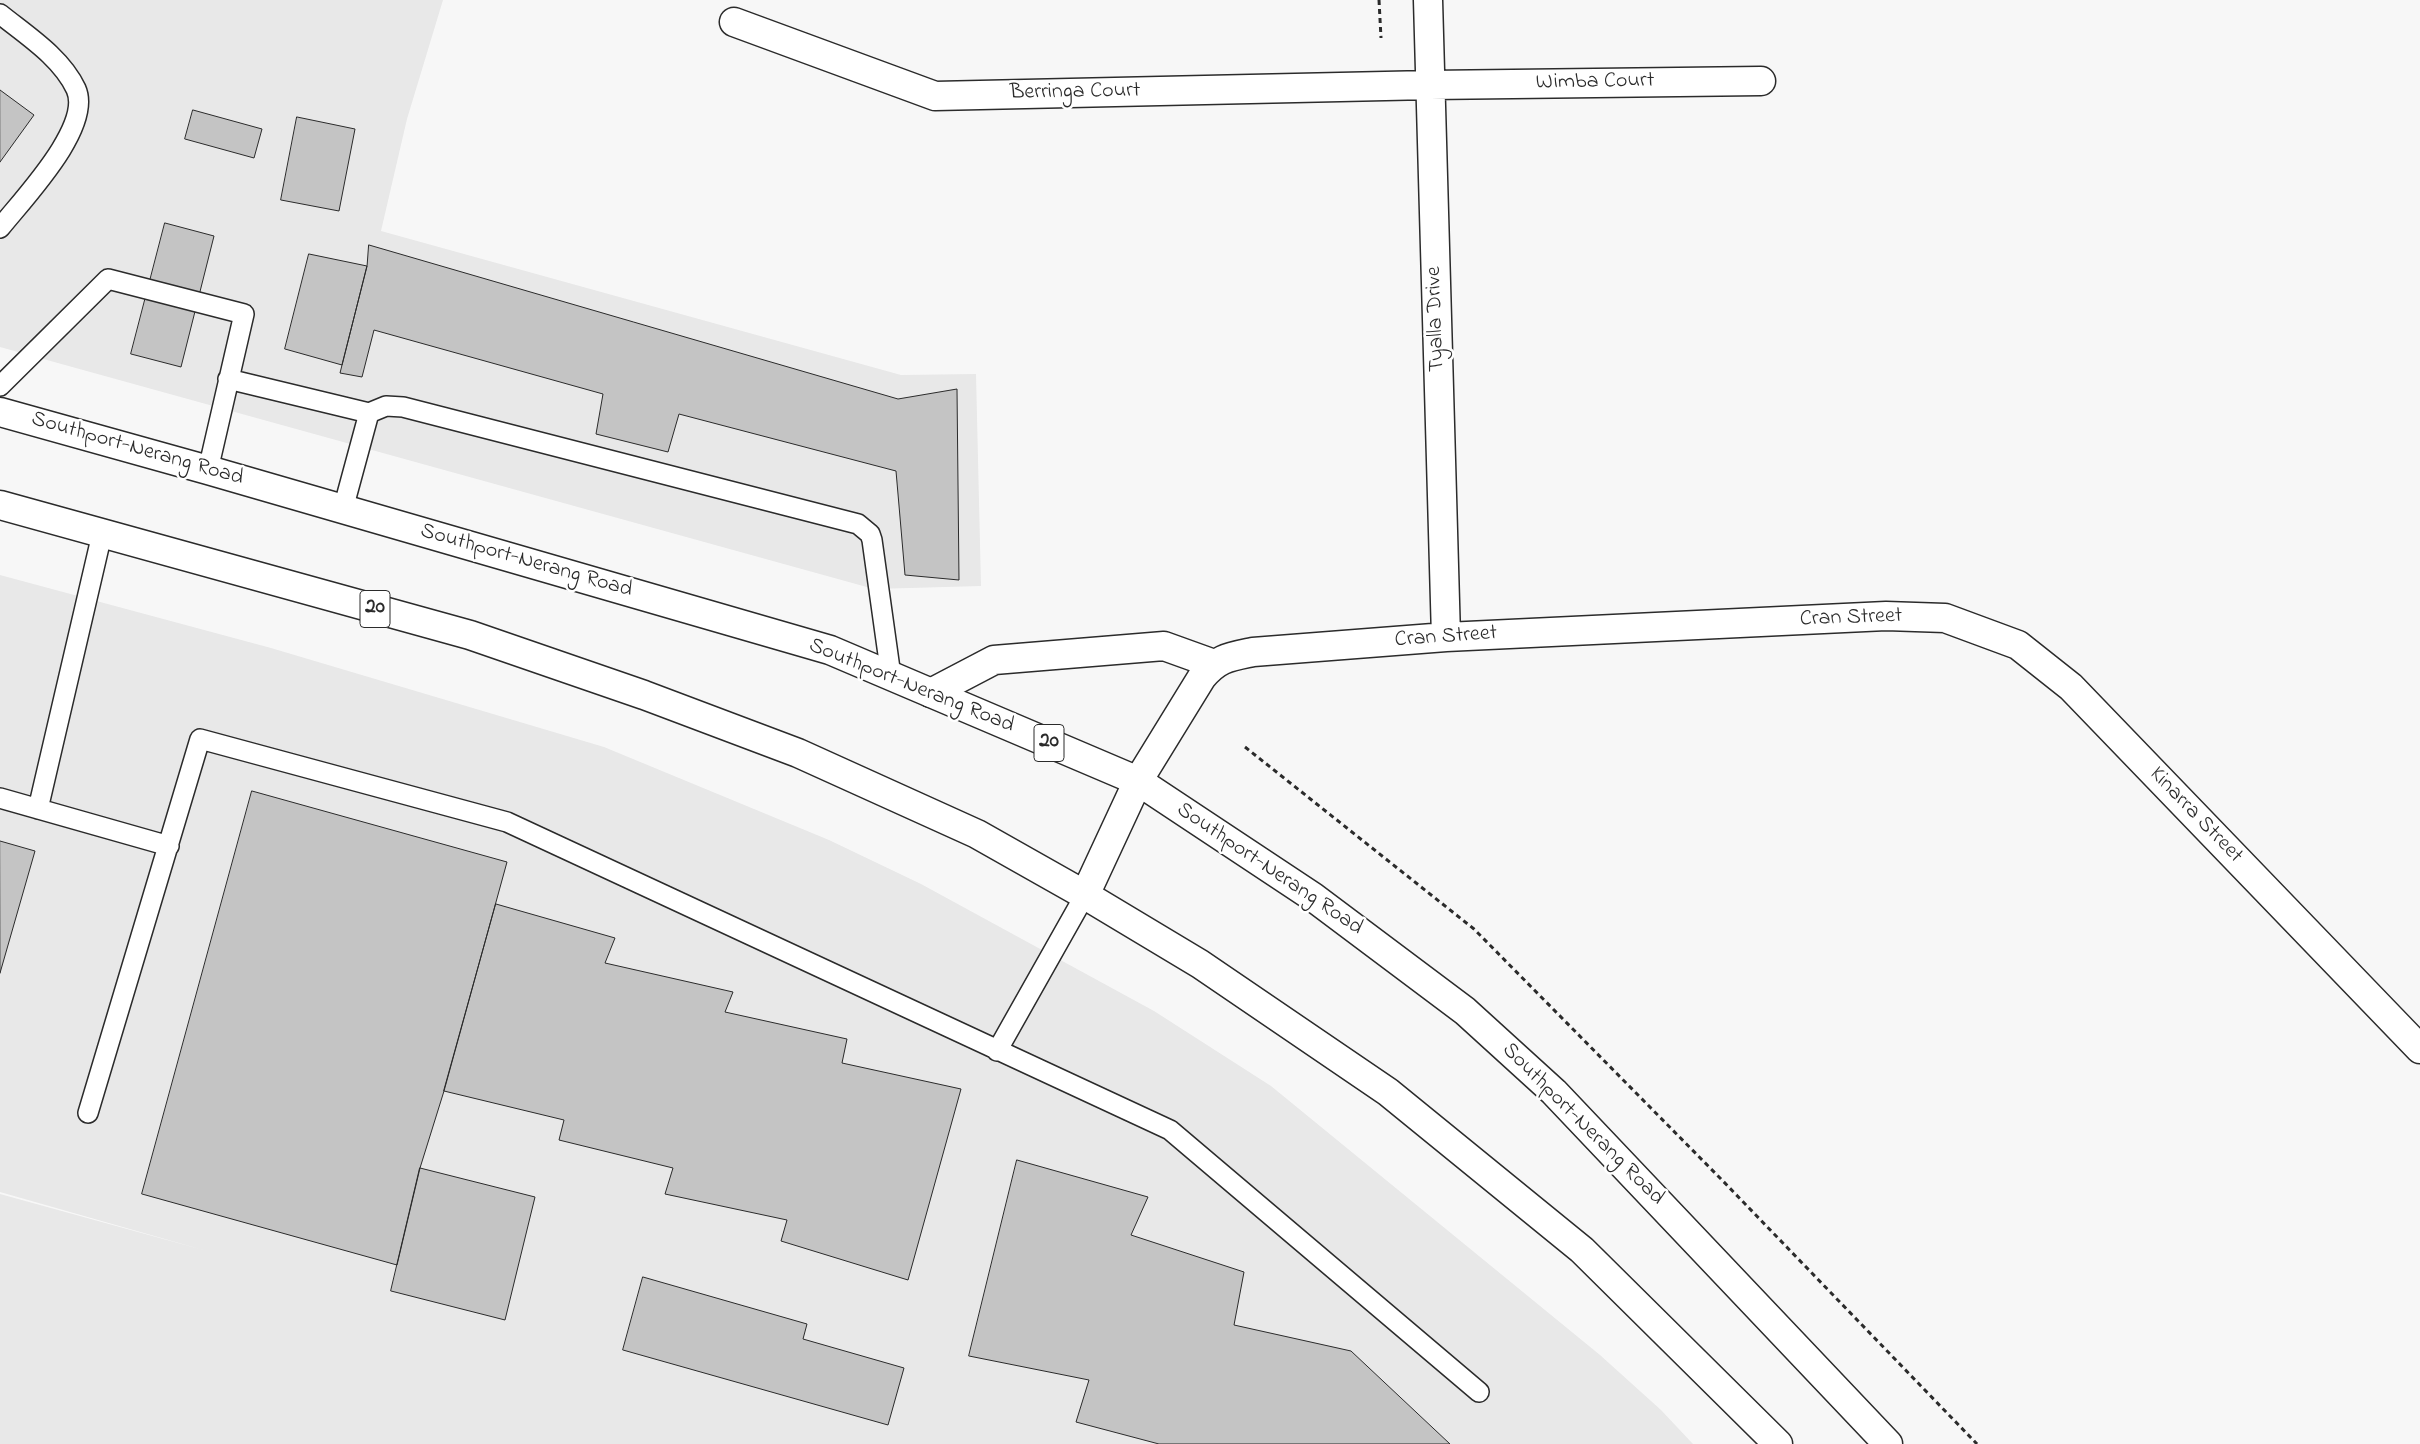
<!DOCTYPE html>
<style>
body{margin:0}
canvas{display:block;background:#f7f7f7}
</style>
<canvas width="2420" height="1444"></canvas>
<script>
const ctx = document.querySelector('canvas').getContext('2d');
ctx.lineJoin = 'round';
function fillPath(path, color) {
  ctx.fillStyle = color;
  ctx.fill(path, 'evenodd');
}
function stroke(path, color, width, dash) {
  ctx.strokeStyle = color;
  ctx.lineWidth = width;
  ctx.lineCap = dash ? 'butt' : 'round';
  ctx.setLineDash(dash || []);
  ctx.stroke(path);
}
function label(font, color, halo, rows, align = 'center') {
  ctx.font = font + ' "Indie Flower",sans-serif';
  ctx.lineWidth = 5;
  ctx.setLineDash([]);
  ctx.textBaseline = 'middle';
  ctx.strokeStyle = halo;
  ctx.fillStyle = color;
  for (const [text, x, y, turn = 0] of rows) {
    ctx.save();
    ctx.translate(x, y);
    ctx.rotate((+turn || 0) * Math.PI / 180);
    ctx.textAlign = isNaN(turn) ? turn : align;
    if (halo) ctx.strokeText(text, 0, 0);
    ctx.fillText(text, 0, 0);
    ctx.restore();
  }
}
const built = new Path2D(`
 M0 0H443L407 119 381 231 901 375 976 374 981 586 874 589 0 347Z
 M0 575 271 648 604 747 829 840 921 884 1154 1011 1271 1086 1600 1355 1661 1410 1693 1444H0V1194L207 1251 0 1192Z`);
const building = new Path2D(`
 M0 90 34 115 0 162Z
 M193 110 262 129 254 158 185 139Z
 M297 117 355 129 339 211 281 200Z
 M165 223 214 236 181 367 131 354Z
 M369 245 898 399 957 389 959 580 905 575 896 471 679 414 668 452 596 434 603 394 374 330 362 377 340 373 367 266Z
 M309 254 367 266 342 365 285 349Z
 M252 791 507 862 444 1091 420 1168 397 1265 142 1194Z
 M0 841 35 851 0 973Z
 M496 904 615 938 605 963 733 992 725 1012 847 1039 842 1063 961 1089 908 1280 781 1241 787 1220 665 1194 673 1168 559 1140 564 1120 444 1091Z
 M1017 1160 1148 1197 1131 1235 1244 1272 1234 1325 1351 1351 1450 1444H1159L1076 1422 1089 1380 969 1356Z
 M420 1168 535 1197 505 1320 391 1291Z
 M643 1277 807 1324 803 1339 904 1368 888 1425 623 1350Z`);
const path = new Path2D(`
 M1379 0 1381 38
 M1245 747 1474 929 1721 1179 1977 1444`);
const service = new Path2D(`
 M0 14C26 35 61 57 76 89 93 127 22 200 0 228
 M228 379 369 413 386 406 403 407 858 524 870 534 872 540 891 676
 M0 386 108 279 244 314 208 470
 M343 509 369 413
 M0 798 169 846
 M38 809 102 534
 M997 1051 1085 895
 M88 1113 200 739 507 822 1170 1130 1479 1392`);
const minor = new Path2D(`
 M1428 0 1446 637
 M734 22 935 96 1430 85 1761 81
 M931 693 994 660 1164 646 1214 664
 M1085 895 1138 781 1202 677C1218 658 1229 657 1253 652L1446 637 1886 616 1945 618 2018 645 2071 687 2420 1049`);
const primary = new Path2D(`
 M0 412 208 470 830 650 1138 781 1313 897 1465 1011 1554 1092 1888 1444
 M0 505 470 635 644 695 798 753 977 834 1085 895 1200 964 1388 1092 1582 1250 1778 1444`);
const shields = [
 [375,609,30],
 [1049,743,30]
];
const shieldNames = [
 ["20",375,609],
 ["20",1049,743]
];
const streetNames = [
 ["Wimba Court",1595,83,-1],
 ["Berringa Court",1075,93,-1],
 ["Tyalla Drive",1437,319,-92],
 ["Southport-Nerang Road",137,450,16],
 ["Southport-Nerang Road",526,562,16],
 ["Cran Street",1851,619,-2],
 ["Cran Street",1446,638,-4],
 ["Southport-Nerang Road",911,687,22],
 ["Kinarra Street",2195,816,46],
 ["Southport-Nerang Road",1269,870,34],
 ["Southport-Nerang Road",1582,1125,45]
];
fillPath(built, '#e8e8e8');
fillPath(building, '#c4c4c4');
stroke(building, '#2b2b2b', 1);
stroke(service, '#2b2b2b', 22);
stroke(minor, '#2b2b2b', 31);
stroke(primary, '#2b2b2b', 31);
stroke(path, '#2b2b2b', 3, [5, 4]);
stroke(service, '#fff', 19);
stroke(minor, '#fff', 28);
stroke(primary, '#fff', 28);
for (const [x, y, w] of shields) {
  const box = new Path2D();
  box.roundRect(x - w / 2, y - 18.5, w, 37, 4);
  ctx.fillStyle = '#fff';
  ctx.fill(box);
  stroke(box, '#2b2b2b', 1);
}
label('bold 21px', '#2b2b2b', null, shieldNames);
label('22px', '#2b2b2b', '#fff', streetNames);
</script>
